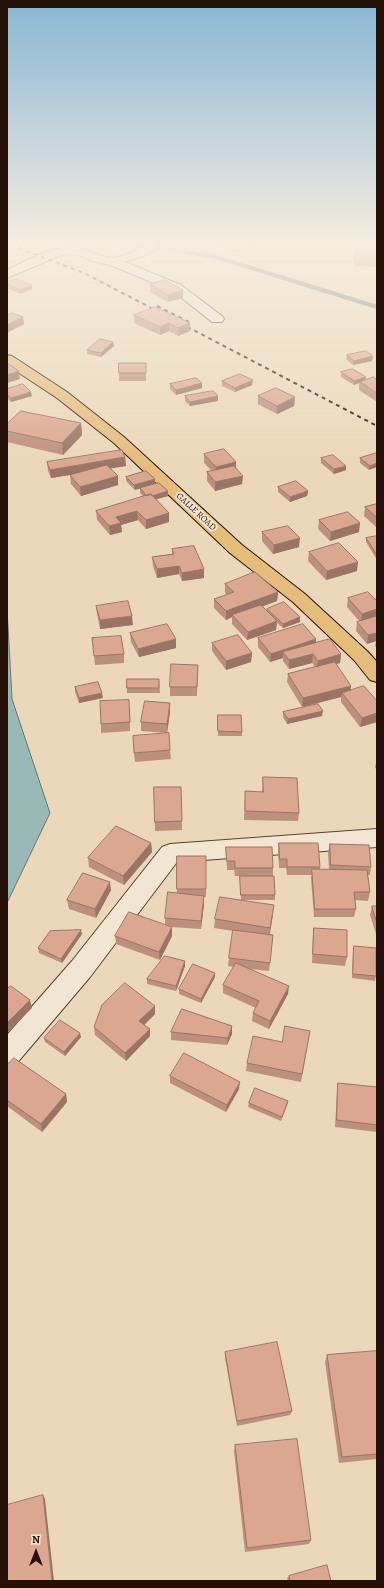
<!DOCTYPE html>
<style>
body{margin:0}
#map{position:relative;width:384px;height:1588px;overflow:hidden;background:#ebd8ba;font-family:Alegreya,serif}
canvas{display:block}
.frame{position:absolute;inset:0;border:8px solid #251107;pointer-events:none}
.north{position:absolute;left:16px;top:1532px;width:40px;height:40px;-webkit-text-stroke:3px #f2e6d2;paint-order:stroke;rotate:0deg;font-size:11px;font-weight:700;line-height:16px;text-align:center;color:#251107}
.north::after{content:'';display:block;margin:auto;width:14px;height:18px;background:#251107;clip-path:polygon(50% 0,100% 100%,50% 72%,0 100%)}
</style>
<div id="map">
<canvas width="384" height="1588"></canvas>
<div class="frame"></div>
<div class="north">N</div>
</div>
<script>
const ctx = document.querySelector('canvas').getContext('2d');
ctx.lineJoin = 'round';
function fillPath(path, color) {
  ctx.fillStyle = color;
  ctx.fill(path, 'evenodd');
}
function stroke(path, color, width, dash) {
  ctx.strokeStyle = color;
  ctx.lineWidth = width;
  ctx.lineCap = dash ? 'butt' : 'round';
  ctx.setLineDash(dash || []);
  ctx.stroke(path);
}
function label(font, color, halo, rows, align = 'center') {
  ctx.font = font + ' Alegreya,serif';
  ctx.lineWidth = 4;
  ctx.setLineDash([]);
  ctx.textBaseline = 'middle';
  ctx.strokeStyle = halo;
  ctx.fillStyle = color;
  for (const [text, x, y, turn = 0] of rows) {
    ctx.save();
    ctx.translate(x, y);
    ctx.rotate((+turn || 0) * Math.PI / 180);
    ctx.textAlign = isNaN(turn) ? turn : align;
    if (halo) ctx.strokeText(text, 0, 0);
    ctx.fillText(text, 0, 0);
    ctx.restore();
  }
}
const water = new Path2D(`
 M7 608 12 699 50 813 7 903Z`);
const stream = new Path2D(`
 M138 245 213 256 377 307`);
const minor = new Path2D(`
 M146 245H160L146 255 125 262 181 285 222 316 224 319 222 322H212L173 291 110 265 92 261 79 255 69 254 59 256 7 278V270C26 261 46 249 68 247 83 245 97 257 112 258 121 258 139 249 146 245Z
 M219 245H258L256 247C244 251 233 251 221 247Z
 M377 829V847L177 862 90 977 17 1063 7 1066V1035L72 961 162 847 170 844Z`);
const highway = new Path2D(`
 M7 355 12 356 67 392 124 437 242 545 305 594 368 652 377 662V682L370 680 354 660 293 602 230 553 114 443 57 398 7 365Z`);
const rail = new Path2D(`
 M11 245 84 273 161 313
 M157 306 189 322
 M180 323 377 426`);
const wall = new Path2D(`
 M355 245 377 246V267L354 266V252Z
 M7 282 32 289 20 294 7 288Z
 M150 284 183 298 168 302 150 292Z
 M134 315 190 323V331L178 336 169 331 160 335 134 323Z
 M113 342 114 346 101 357 87 354V350Z
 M347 355 373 356 372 361 353 365 346 359Z
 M146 363V381H119V373Z
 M341 372 366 377 365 380H377V402L359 390V383L354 385 341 377Z
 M222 381 252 385 235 392 222 386Z
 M202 383V388L176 395 170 389V384Z
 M7 389 32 396 11 402 7 398Z
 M185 396H218V401L190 406 185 401Z
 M258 396 295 397 294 406 277 414 258 404Z
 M81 423 82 435 63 455 7 442V424Z
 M377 453 369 470 360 463V458Z
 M204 454 236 462V468L242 484 215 491 207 481V472L212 471 204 463Z
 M125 457 126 466 110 468 118 485 81 496 71 484 70 475 75 474 51 478 48 471 47 462Z
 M321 458 346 470 334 474 321 463Z
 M146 471 135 490 126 481V477Z
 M278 487 308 491 307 496 290 502 278 492Z
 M140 488 168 496 155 499 169 513V522L146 529 138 520 121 525 122 532 110 535 97 520 96 511 144 497 140 493Z
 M377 504V526L376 527 364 516 365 507Z
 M319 520 359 532 330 541 318 529Z
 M262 532 299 547 273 554 262 541Z
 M377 536V560L366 542V538Z
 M172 549 204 578 182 581 179 574 157 578 153 566 152 557 172 554Z
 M309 552 357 571 326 580 308 561Z
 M225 584 278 592 277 601 263 606 267 611V609L300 617V622L283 628 277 623 276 630 247 640 232 624V617L226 620 214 608V599L227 595 225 593Z
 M348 598 377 601V648L375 646 376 641 367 644 356 631 357 622H360L347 607Z
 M96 606 133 625 100 629 97 614Z
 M130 633 176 648 139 657 131 642Z
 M92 638 124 654V663L95 665Z
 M258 638 316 639V643L341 654 340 663 336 664 351 690 377 701V722L360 727 341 702V697L302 707 287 682 288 674 315 667 312 663 289 669 283 661V658L270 662 258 647Z
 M212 643 252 653 251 662 226 670 212 651Z
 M198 665 197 696H170V687Z
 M159 679 160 693H127V688Z
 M75 687 103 698 79 703 75 692Z
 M170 703V712L167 733 141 731V722Z
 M130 709V731L101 733V724Z
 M283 712 322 716 287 724 283 717Z
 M218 715 242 732V736H218Z
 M170 750 171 759 135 762 134 753Z
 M377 759V771L375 767Z
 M263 777 299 813 298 821 244 820 245 791 262 792Z
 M154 787H181L182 830 155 831Z
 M151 843 152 852 124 885 89 867 88 858Z
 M279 843 320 867V870H329L328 852 330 844 371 867 370 875H368L370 892 368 901 355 900 356 909 354 917H314L311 878 312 875H287L286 868H279L278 852Z
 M226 847 273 868V876L275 895V900H241L240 876H235L234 870H227Z
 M177 856H206V897H204V904L201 929 171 927 172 936 160 960 116 944 115 936 165 925V918L177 893Z
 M111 890 96 918 69 909 67 900Z
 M372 906H377V937L370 915Z
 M273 914 270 934 273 935 269 971 249 969 288 994 269 1029 252 1021 253 1013 256 1008 223 993V985L234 967 228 966 229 958 233 931 214 928 215 919Z
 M314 928 347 957 345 966 312 963 313 936Z
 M82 934 62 963 39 953 38 948Z
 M354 946 376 976 375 981 352 978 353 950Z
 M185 961V966L176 991 147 984V979Z
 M215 977 201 1003 179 994V989Z
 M155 1006V1014L144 1025 150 1036 126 1061 95 1035 94 1027Z
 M310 1031 301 1082 246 1071 247 1063 282 1042Z
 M171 1032 232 1034 227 1045 171 1040Z
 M81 1037 65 1056 45 1042 44 1038Z
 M7 1065 66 1094 67 1102 42 1132 7 1106Z
 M170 1076 239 1089 226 1112 170 1083Z
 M338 1083 377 1087V1132L335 1127 337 1091Z
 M288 1101 287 1105 281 1121 248 1107 249 1103Z
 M377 1351V1459L339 1463 325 1362 327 1355Z
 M225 1352 292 1411 290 1415 237 1426 225 1358Z
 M235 1445 311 1540 309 1544 245 1552 234 1451Z
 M289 1576 331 1581H288L287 1578Z`);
const shadedWall = new Path2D(`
 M32 285V289L20 294V290Z
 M183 290V298L168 302V295Z
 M23 317 24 324 7 333V325Z
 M169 323V331L160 335V327Z
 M190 323V331L178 336V328Z
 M113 342 114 346 101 357V353Z
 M373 356 372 361 353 365 354 361Z
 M19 371 20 379 7 383V375Z
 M366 377 365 382H360L359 383 354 385V381Z
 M253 380 252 385 235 392V388Z
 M202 383V388L176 395V390Z
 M31 392 32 396 11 402V398Z
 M218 396V401L190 406V402Z
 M295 397 294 406 277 414V406Z
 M81 423 82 435 63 455 62 443Z
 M125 457 126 466 51 478 50 470Z
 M236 462V470L216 475V467Z
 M377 463V467L369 470 370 466Z
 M346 466V470L334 474V469Z
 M118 476V485L81 496 80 487Z
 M243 476 242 484 215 491V482Z
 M155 479V484L135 490 134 485Z
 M168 491V496L148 502V497Z
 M308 491 307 496 290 502V497Z
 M137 511 138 520 121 525 122 532 110 535 109 526 116 517Z
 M169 513V522L146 529V520Z
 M377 518V526L376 527Z
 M360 523 359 532 330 541 331 532Z
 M300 538 299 547 273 554 274 545Z
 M358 562 357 571 326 580 327 571Z
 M179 566V574L157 578V569Z
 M204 569V578L182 581V573Z
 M278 592 277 601 234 617 232 615V617L226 620V611Z
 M377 609V618L361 623 362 614Z
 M132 616 133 625 100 629V620Z
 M300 617V622L283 628V624Z
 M277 621 276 630 247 640 248 632Z
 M377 633 376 641 367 644 368 635Z
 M176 639V648L139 657 138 649Z
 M316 639 315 648 283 652V658L270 662 271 654Z
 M252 653 251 662 226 670V661Z
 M313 654 312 663 289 669V660Z
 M341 654 340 663 317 669 318 661Z
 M351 686 350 695 342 693 341 697 302 707 303 698Z
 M102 693 103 698 79 703V698Z
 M170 703V712L167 733V724Z
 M323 711 322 716 287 724 288 719Z
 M377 713V722L360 727 362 718Z
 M151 843 152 852 124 885 123 876Z
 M110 882 111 890 96 918 95 909Z
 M204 896V904L201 929V921Z
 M274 905 273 914 269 937 270 928Z
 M172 927V936L160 960 159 952Z
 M81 930 82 934 62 963 61 959Z
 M185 961V966L176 991V986Z
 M215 973V977L201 1003V999Z
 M289 986 288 994 269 1029 270 1021Z
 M30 1000 32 1008 7 1033V1023Z
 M155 1006V1014L140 1029 139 1021Z
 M232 1026V1034L227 1045 228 1038Z
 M150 1029V1036L126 1061 125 1053Z
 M80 1033 81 1037 65 1056 64 1052Z
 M240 1082 239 1089 226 1112 227 1105Z
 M66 1094 67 1102 42 1132 41 1124Z
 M288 1101 287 1105 281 1121 282 1117Z
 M43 1495 45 1499 54 1581H52Z`);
const building = new Path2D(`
 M355 245 377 246V260L355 259Z
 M17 279 32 285 20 290 7 284V282Z
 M165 280 183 290 168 295 150 284Z
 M155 307 190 323 178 328 169 323 160 327 134 315Z
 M12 313 23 317 7 325V314H9Z
 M100 339 113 342 101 353 87 350Z
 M366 351 373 356 354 361 347 355Z
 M7 363 19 371 7 375Z
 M119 363H146V373H119Z
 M353 369 366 377 354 381 341 372Z
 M240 374 253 380 235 388 222 381Z
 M374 377 377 380V393L360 382Z
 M196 378 202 383 176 390 170 384Z
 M23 384 31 392 11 398 7 394V389Z
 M276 388 295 397 277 406 258 396Z
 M213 391 218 396 190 402 185 396Z
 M21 411 81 423 62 443 7 431V424Z
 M224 449 236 462 216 467 204 454Z
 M122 450 125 457 50 470 47 462Z
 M377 453V463L370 466 360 458Z
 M333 455 346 466 334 469 321 458Z
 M107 465 118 476 80 487 70 475Z
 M234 466 243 476 215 482 207 472Z
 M146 471 155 479 134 485 126 477Z
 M296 481 308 491 290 497 278 487Z
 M159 483 168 491 152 496 151 494 147 496 140 488Z
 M151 494 169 513 146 520 137 511 116 517 121 523 109 526 96 511Z
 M377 504V518L365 507Z
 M348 512 360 523 331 532 319 520Z
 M288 526 300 538 274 545 262 532Z
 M377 536V555L366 538Z
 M339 543 358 562 327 571 309 552Z
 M194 546 204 569 182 573 179 566 157 569 152 557 174 554 172 549Z
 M255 572 278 592 226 611 214 599 234 592 225 584Z
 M368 592 377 601V609L362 614 348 598Z
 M128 601 132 616 100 620 96 606Z
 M284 602 300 617 283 624 267 609Z
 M261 605 277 621 248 632 232 615Z
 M377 616V633L368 635 357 622Z
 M167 624 176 639 138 649 130 633Z
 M303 624 316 639 271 654 258 638Z
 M238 635 252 653 226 661 212 643Z
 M121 636 124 654 94 656 92 638Z
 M330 639 341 654 318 661 313 654 289 660 283 652Z
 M335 662 351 686 303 698 288 674Z
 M171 664 198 665 197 687H170Z
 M127 679H159V688H127Z
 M98 682 102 693 79 698 75 687Z
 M364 686 377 701V713L362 718 342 693Z
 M129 700 130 722 101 724 100 701Z
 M145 701 170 703 167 724 141 722Z
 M318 704 323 711 288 719 283 712Z
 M218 715H241L242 732 218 731Z
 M169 733 170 750 134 753 133 736Z
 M263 777 297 778 299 813 245 811V791L263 792Z
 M154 787H181L182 821 155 822Z
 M116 826 151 843 123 876 88 858Z
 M279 843H318L320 867H287V859H280Z
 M330 844 369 845 371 867 331 865Z
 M226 847H272L273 868H235V861H227Z
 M177 856H206V889H177Z
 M312 869 367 870 370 892H354L356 909H315Z
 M83 873 110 882 95 909 67 900Z
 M240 876H274L275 895H241Z
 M168 892 204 896 201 921 165 918Z
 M220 897 274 905 270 928 215 919Z
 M372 906H377V923Z
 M129 912 172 927 159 952 115 936Z
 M314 928 347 930V957L313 954Z
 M81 930 61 959 38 948 50 931Z
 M233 930 273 935 270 963 229 958Z
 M354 946 376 948V976L353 974Z
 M165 956 185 961 176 986 147 979Z
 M236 963 289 986 270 1021 253 1013 259 1001 223 985Z
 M193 964 215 973 201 999 179 989Z
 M125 983 155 1006 139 1021 150 1029 125 1053 94 1027 102 1005Z
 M11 986 30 1000 7 1023V989Z
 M182 1009 232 1026 228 1038 171 1032Z
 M60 1020 80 1033 64 1052 44 1038Z
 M285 1026 310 1031 302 1074 247 1063 253 1036 282 1042Z
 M184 1053 240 1082 227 1105 170 1076Z
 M14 1058 66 1094 41 1124 7 1100V1065Z
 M338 1083 377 1087V1125L337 1120Z
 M255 1088 288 1101 282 1117 249 1103Z
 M277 1342 292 1411 237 1421 225 1352Z
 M377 1351V1454L342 1457 327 1355Z
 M297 1439 311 1540 247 1548 235 1445Z
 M43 1495 52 1581H7V1505Z
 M327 1565 331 1581H290L289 1576Z`);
const farStreetnames = [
 ["GALLE ROAD",196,512,43]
];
fillPath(water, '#99b9b6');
stroke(water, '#6b7670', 1);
stroke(stream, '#6b7670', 4);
stroke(minor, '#564334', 2);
stroke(highway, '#251107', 2);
fillPath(minor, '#f2e6d2');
fillPath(highway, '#e6bc7d');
stroke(rail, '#251107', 2, [4, 4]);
fillPath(wall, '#bd907d');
fillPath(shadedWall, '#9a7566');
fillPath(building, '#dca791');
stroke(building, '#9a7566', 1);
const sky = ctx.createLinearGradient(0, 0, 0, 467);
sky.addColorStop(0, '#88b6d4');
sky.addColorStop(0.52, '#f6ede0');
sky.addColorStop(1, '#f6ede000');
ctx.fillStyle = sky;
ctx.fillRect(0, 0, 384, 467);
label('9px', '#251107', '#f2e6d2', farStreetnames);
</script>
